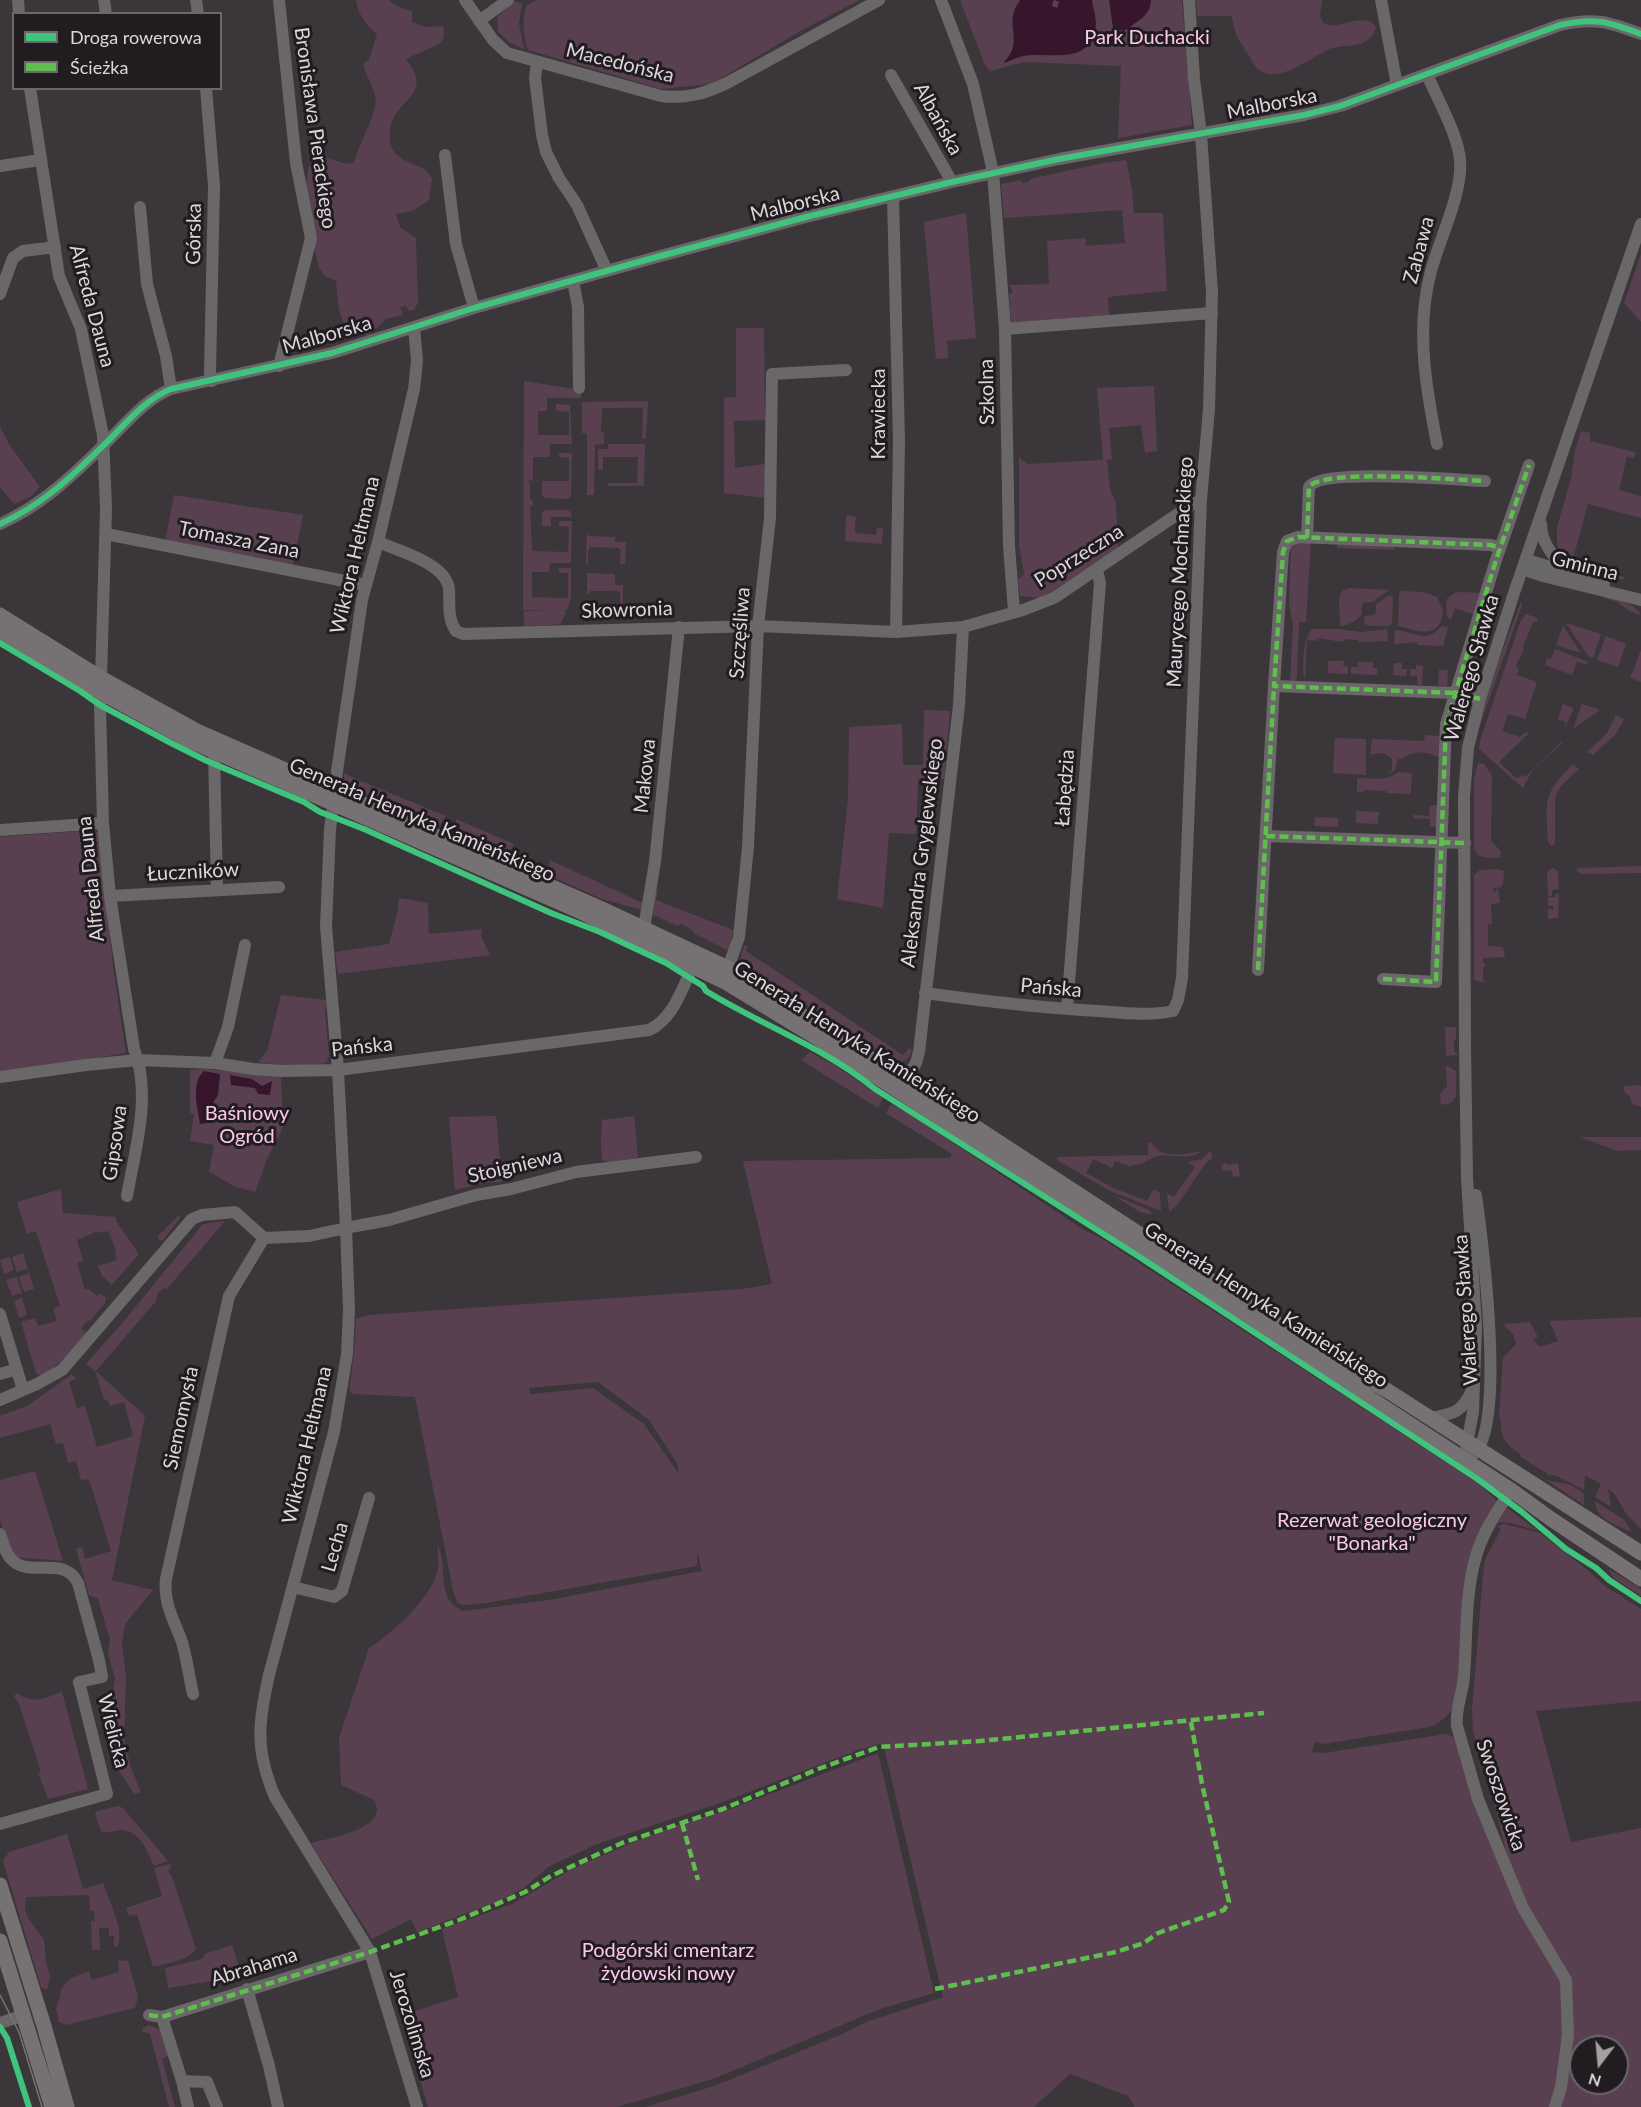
<!DOCTYPE html>
<meta charset="utf-8">
<style>
body{margin:0}
#map{position:relative;width:1641px;height:2107px;overflow:hidden;background:#3b3639;font-family:Lato,sans-serif}
canvas{display:block}
.legend{position:absolute;left:12px;top:12px;width:210px;height:78px;box-sizing:border-box;background:#211c20;border:2px solid #6d666b;margin:0;padding:8px 10px;list-style:none;font-size:18px;color:#ded6db}
.legend li{display:flex;align-items:center;gap:12px;height:30px}
.legend b{width:30px;border:2px solid #6d666b}
.north{position:absolute;left:1569px;top:2035px;width:60px;height:60px;box-sizing:border-box;background:#211c20;border:2px solid #6d666b;border-radius:50%;rotate:196deg;font-size:16px;font-weight:700;line-height:24px;text-align:center;color:#ded6db}
.north::after{content:'';display:block;margin:auto;width:21px;height:27px;background:#a59ea2;clip-path:polygon(50% 0,100% 100%,50% 72%,0 100%)}
</style>
<div id="map">
<canvas width="1641" height="2107"></canvas>
<ul class="legend">
<li><b style="height:8px;background:#40c37c"></b>Droga rowerowa</li>
<li><b style="height:8px;background:#5fbe4e"></b>Ścieżka</li>
</ul>
<div class="north">N</div>
</div>
<script>
const ctx = document.querySelector('canvas').getContext('2d');
ctx.lineJoin = 'round';
function fillPath(path, color) {
  ctx.fillStyle = color;
  ctx.fill(path, 'evenodd');
}
function stroke(path, color, width, dash) {
  ctx.strokeStyle = color;
  ctx.lineWidth = width;
  ctx.lineCap = dash ? 'butt' : 'round';
  ctx.setLineDash(dash || []);
  ctx.stroke(path);
}
function label(font, color, halo, rows, align = 'center') {
  ctx.font = font + ' Lato,sans-serif';
  ctx.lineWidth = 6;
  ctx.setLineDash([]);
  ctx.textBaseline = 'middle';
  ctx.strokeStyle = halo;
  ctx.fillStyle = color;
  for (const [text, x, y, turn = 0] of rows) {
    ctx.save();
    ctx.translate(x, y);
    ctx.rotate((+turn || 0) * Math.PI / 180);
    ctx.textAlign = isNaN(turn) ? turn : align;
    if (halo) ctx.strokeText(text, 0, 0);
    ctx.fillText(text, 0, 0);
    ctx.restore();
  }
}
const green = new Path2D(`
 M356 0H389L393 4 412 12V22L425 27 443 26 444 36 441 43 406 59C436 98 393 97 390 131 390 136 389 141 391 145 396 160 411 162 424 169 427 171 430 176 432 179L429 200 412 211 396 214 400 227 416 238 418 303 414 310 409 311 406 306 400 307 403 315 386 319 368 336C363 334 358 334 354 333 337 327 338 295 336 281L325 276 319 268 314 248 306 184 309 166 323 157 347 164 354 163C357 146 380 111 375 95 372 84 366 75 363 64L369 60 377 34C367 26 357 13 356 0Z
 M536 0H860L804 29 711 84 661 89 528 50C523 35 522 21 526 6Z
 M960 0H1182L1192 125 1118 138 1121 66 1024 62 990 71 985 65Z
 M1196 0H1322L1320 16 1323 23C1339 31 1357 14 1373 23L1376 28C1369 50 1347 43 1329 49 1311 57 1277 86 1258 69 1254 66 1251 58 1248 54 1237 37 1235 36 1232 16H1197Z
 M515 1 522 4 519 23 524 49 510 43 498 32 497 17Z
 M1126 160 1132 189 1134 213H1163L1167 291 1108 297 1109 315 1011 323 1009 295 1013 292 1009 285 1049 284 1047 241 1085 238 1086 246 1125 243 1122 210 1004 218 1001 184 1021 180 1023 183 1028 182 1030 179 1103 163Z
 M966 213 976 338 947 341 948 358 936 359 924 222Z
 M1641 254V322L1624 303Z
 M736 328H764L765 420 734 421 735 468 765 464V498L724 493V398L736 397Z
 M524 381 581 390V398H547V411H538V435H569V412L556 411V404L570 405 572 444H550V457H533V480L528 481 530 484V500L533 501V506L530 507 532 551 568 552 569 527 559 526V521H572L571 563H550L549 572H532V597L568 598V573H559V568H571V599L567 610H563L566 612 561 623 553 625 524 626V611L553 610H523Z
 M1154 386 1157 451 1145 453 1141 425 1109 428 1112 459 1107 460 1110 489 1116 503 1118 548 1045 596 1039 598 1020 596 1018 580 1024 574 1019 545V457L1027 464 1103 460 1097 388Z
 M648 401 646 439 642 438 643 408H602L601 432 604 433V444L595 445 594 495H587V434L582 433V402Z
 M0 427 9 444 40 487 30 497 14 504 0 487Z
 M1581 431 1590 433V441L1635 452 1634 458 1627 456 1619 490 1641 496V518L1588 504 1573 559 1626 578 1622 580 1570 560 1560 551 1557 544V527L1571 479 1575 450Z
 M608 444H645L644 486H608V483H637L638 457H603V470H598V449H608Z
 M559 453H572L571 496 567 499 545 498 542 495V481H569V458L559 457Z
 M174 495 303 515 293 566 165 542Z
 M545 510H567L571 512 572 517H551V526H542V514Z
 M846 515 853 516 857 519 855 522V533L876 535 877 528H883L882 544 845 541Z
 M587 529 588 536 615 537V542H626L625 564H620L621 550 618 548 590 547 588 551V565L586 564Z
 M1294 542 1311 543 1306 622H1299L1297 676 1296 680 1290 683 1293 626 1289 604 1291 543Z
 M1337 543 1394 546V550L1337 548Z
 M587 573 615 574V585H623V608H620V593L617 591H590L589 594H587Z
 M1575 587C1594 593 1632 598 1641 615L1630 611 1617 602Z
 M1350 588 1389 590 1372 602 1363 603 1361 609 1362 614C1356 621 1350 625 1340 626L1339 599 1342 591Z
 M1401 591 1423 592 1437 597 1443 610C1440 641 1418 631 1398 626L1399 593Z
 M1462 592 1482 593 1475 615 1455 608 1451 619H1449L1447 615 1446 600 1454 593Z
 M1390 595 1393 598 1392 623 1389 626H1368L1364 622 1365 616 1374 615 1376 612V604Z
 M1521 602 1522 605 1477 734C1487 689 1504 646 1521 602Z
 M1526 614 1538 618 1537 621 1533 622 1523 647 1524 649 1516 665 1519 670 1517 675 1537 682 1525 719 1508 714 1502 731 1520 737 1526 732 1529 733 1499 762 1517 779 1522 775 1525 777 1561 742H1563L1532 771 1523 788 1479 749 1480 741 1521 620Z
 M1566 623 1601 634 1593 658 1588 656Z
 M1442 626 1448 627 1443 646 1417 645V642L1394 644 1395 630C1416 631 1424 645 1442 626Z
 M1563 626 1581 653 1556 645Z
 M1313 629H1338L1361 632 1387 629 1388 641 1359 642 1358 640 1344 639 1343 642 1317 638V641L1307 640 1305 680C1302 669 1302 636 1313 629Z
 M1606 636 1626 644 1618 667 1597 660Z
 M1555 649 1588 662 1587 665 1577 662 1572 675 1545 665 1547 658 1551 659Z
 M1641 650V682L1630 678Z
 M1328 661H1344L1343 666 1348 667V674L1328 673Z
 M1358 662H1373V668H1377V675L1351 674V667H1358Z
 M1394 663H1402V669H1407L1406 676 1393 675Z
 M1416 665 1423 666 1422 685H1417V676H1410V669H1416Z
 M1439 670H1448L1447 686 1438 685Z
 M1563 704 1574 708 1564 729 1566 722 1558 719Z
 M1582 704 1598 709 1599 711 1573 729Z
 M924 710 950 711 944 779H918L916 834 889 833 883 908 837 899 848 799 849 727 902 724 903 765H923Z
 M1616 715 1624 719 1616 734 1593 755 1587 752 1607 733Z
 M1425 735 1441 736V759C1434 753 1420 751 1411 754 1405 756 1405 759 1398 759L1395 770 1386 775 1392 770V759C1387 753 1378 752 1370 755L1372 739 1424 741Z
 M1335 738 1366 739V775L1333 773Z
 M1478 763 1484 764 1492 776 1491 841 1501 851 1500 858C1489 857 1477 860 1474 848V780Z
 M1573 764 1579 769 1562 785 1556 794 1555 803V844L1551 846 1548 842C1546 800 1542 795 1573 764Z
 M1398 772 1412 773 1411 794 1386 793V791L1364 790V792H1357V778C1371 778 1387 782 1398 772Z
 M344 773 356 779 446 816 439 826 344 785Z
 M1433 805H1439L1438 827H1430V819L1413 818V815L1429 816 1430 806Z
 M1356 811 1379 812 1378 824 1356 823Z
 M1315 817 1338 818V827L1314 826Z
 M456 819 514 844 507 855 456 834Z
 M93 830 100 834 113 967 126 1053 0 1073V837Z
 M550 860 643 903 642 910 602 899 548 875Z
 M1641 866V873L1581 874 1576 870 1579 868Z
 M1553 868 1558 871 1559 889 1552 890V896H1548L1547 874 1548 871Z
 M1497 869 1504 871 1503 885H1501V887L1493 888 1494 892H1496L1497 889H1498L1500 903 1491 904 1492 924 1488 925V946L1503 947 1505 957 1483 958V963L1486 965 1483 968V980L1486 983 1474 980V875L1480 870Z
 M656 890H658L656 900 733 930 729 951 695 934 692 930 682 924 677 926 651 914Z
 M1555 894H1559L1558 918 1548 919V908L1553 910V906H1548V897H1555Z
 M399 898 428 903 429 934 482 929 481 936 490 955 338 974 335 952 389 944 397 914Z
 M748 945 746 951 903 1055 909 1048 912 1050 910 1056C904 1062 900 1063 892 1059L742 964 740 959 744 946Z
 M281 995 327 1000 325 1011 329 1057 326 1063C303 1067 281 1066 258 1062L267 1051Z
 M1445 1027H1456V1040L1454 1041V1052H1457V1055L1446 1056Z
 M810 1052 834 1065 883 1098 878 1108 801 1060Z
 M1446 1065 1456 1071V1097L1451 1103 1441 1105 1440 1094 1447 1086Z
 M206 1069 281 1076 283 1127 267 1159 255 1192 236 1187 209 1172 214 1145 190 1141 194 1114 190 1113V1070Z
 M1640 1085 1641 1087V1107L1632 1104 1630 1097 1623 1090 1625 1086Z
 M891 1104 916 1118 1084 1230 1101 1238 1475 1481 1498 1502 1473 1548 1459 1689C1452 1711 1450 1718 1429 1727L1323 1744 1315 1742 1312 1752 1324 1753 1446 1734 1455 1738 1562 1985 1565 2038 1551 2107H1135L1128 2096 1070 2074 1034 2107H645L714 2086 840 2035 869 2021 943 1997 883 1743 858 1750 723 1802 597 1844 548 1867 524 1888 499 1901 417 1932 411 1919 372 1939 311 1843C329 1838 391 1829 374 1800L341 1785 339 1738 369 1648C394 1632 432 1598 438 1568 439 1560 438 1552 437 1544 449 1566 435 1601 463 1611L549 1600 702 1571 697 1551V1566L486 1603 463 1605 457 1602 453 1590 415 1397 353 1394 349 1390 354 1354 356 1319 369 1315 742 1289 772 1284 743 1161 950 1158 952 1154 886 1113ZM598 1382 649 1420 677 1463 679 1474 644 1424 593 1388 530 1394 529 1388Z
 M496 1116 502 1182 484 1183 455 1190 449 1117Z
 M634 1116 638 1158 609 1162 602 1160 601 1144 602 1120Z
 M1580 1137H1641V1150L1617 1151Z
 M1148 1142 1152 1143C1161 1160 1186 1154 1202 1151 1188 1162 1170 1152 1155 1157 1145 1161 1145 1164 1133 1165L1131 1167 1115 1161 1112 1168 1093 1159 1086 1173 1114 1188 1147 1201 1153 1190 1158 1191 1160 1194 1161 1211 1110 1191 1057 1160 1058 1157 1148 1155Z
 M1211 1150 1212 1158 1206 1163 1177 1205 1169 1212 1167 1193 1174 1197 1195 1167 1188 1162 1202 1159Z
 M1227 1162V1165L1238 1163 1240 1176 1233 1177 1231 1170 1222 1171V1165Z
 M61 1189 63 1213 116 1217V1221L139 1254 112 1285 102 1276 98 1266 117 1260 115 1251 116 1250 108 1231 99 1233 98 1231 77 1240 83 1261 77 1263 85 1290 89 1289 97 1296 100 1293 106 1298 105 1303 90 1321 88 1320 81 1328 86 1333C72 1350 60 1366 40 1376L36 1373 21 1322 35 1318 38 1326 57 1321 53 1308 60 1306 36 1231 27 1234 17 1202Z
 M1113 1195 1150 1210 1152 1215 1140 1212Z
 M178 1216 181 1217 162 1241 158 1239V1236L164 1230 167 1233 165 1229Z
 M225 1221 167 1289 163 1288 158 1293 156 1301 96 1371 145 1416 112 1580 153 1590 125 1624 122 1643 126 1677 124 1740 131 1768 141 1792 134 1794 119 1771 108 1721 115 1679 108 1653 110 1640 98 1599 89 1595 76 1549 82 1547 85 1559 111 1551 89 1479 81 1480 76 1461 68 1463 63 1443 56 1444 50 1424 0 1438V1416L29 1405 72 1374 76 1379 69 1382 77 1408 85 1406 97 1447 133 1436 124 1402 110 1406 107 1399 104 1400 95 1371 86 1364 124 1321 203 1224Z
 M23 1253 28 1269 17 1272 12 1257Z
 M10 1257 14 1270 4 1274 0 1260Z
 M29 1273 34 1289 24 1292 19 1277Z
 M17 1277 22 1293 12 1296 6 1280Z
 M22 1298 27 1315 19 1318 14 1301Z
 M1641 1317V1529L1627 1515 1614 1493 1608 1489 1611 1507 1595 1497 1601 1484 1585 1475 1584 1490 1555 1475H1549L1520 1456V1454C1506 1445 1500 1437 1501 1419L1499 1416 1503 1358 1516 1344 1513 1334 1503 1324 1530 1322 1538 1337 1533 1339 1539 1347 1558 1341 1549 1321Z
 M35 1471 63 1561 13 1557 0 1520V1480Z
 M1546 1480 1571 1485 1584 1494V1505Z
 M1595 1501 1624 1520 1632 1532C1616 1525 1596 1520 1595 1501Z
 M1507 1508 1538 1531 1511 1523 1498 1522Z
 M1505 1524 1540 1533 1590 1572 1606 1587 1641 1609V1701L1536 1711 1571 1842 1641 1828V2107H1557L1568 1979 1531 1912 1507 1856 1492 1793 1473 1732 1472 1709 1483 1575 1485 1560 1501 1529 1497 1526ZM1581 2047H1617V2083H1581Z
 M1609 1569 1641 1589V1596L1612 1577Z
 M62 1692 88 1789 48 1799 38 1773 41 1772 19 1704 14 1696 17 1693C34 1705 44 1698 62 1692Z
 M878 1753 934 1993 880 2009 713 2079 617 2107H428L400 2016 458 1997 442 1929 512 1904 572 1869 617 1849 682 1823 725 1811Z
 M118 1806 123 1808 168 1861 154 1866C148 1852 139 1829 120 1830 112 1831 107 1834 101 1831L95 1815 97 1811Z
 M67 1834 83 1889 103 1883C108 1899 126 1933 117 1947H114V1936H109V1928H99L100 1950H92L91 1921H95L94 1911H90L89 1895 26 1897 25 1910 28 1918 44 1940 46 1961 50 1977 47 1990 41 1987 3 1861 9 1852Z
 M170 1864 171 1866 168 1871 172 1877 196 1949C188 1961 166 1963 153 1967L137 1914 129 1916 126 1908 162 1896 154 1868Z
 M232 1945 240 1970 230 1978 168 1988 165 1968 202 1959 205 1954Z
 M118 1960 128 1961 138 1997 135 2008 66 2025 59 2022 56 2008 60 1998 61 1989 69 1979 89 1971 92 1980 119 1972Z
 M149 2025 160 2030 168 2056 162 2059 175 2107H169L150 2034 142 2032 143 2028Z`);
const water = new Path2D(`
 M1020 0H1055L1053 1 1052 6 1057 8 1059 2 1055 0H1092C1093 8 1096 16 1096 24 1092 63 1059 54 1032 55 1023 55 1013 59 1005 63L1004 62C1023 43 1007 28 1015 9 1016 5 1019 3 1020 0Z
 M1109 0H1151C1151 16 1136 22 1124 31L1113 28Z
 M204 1071 220 1074 218 1095 213 1103V1122L200 1124C198 1109 190 1083 204 1071Z
 M230 1075 252 1079 262 1086 272 1081 270 1095 258 1094 255 1088 231 1085Z`);
const minor = new Path2D(`
 M18 0 19 14
 M104 0 106 14
 M196 0 198 14
 M279 0 296 163 311 238 279 366
 M465 0 493 40 507 53 661 96C686 99 704 94 727 83L879 0
 M941 0 973 84 993 172 1005 329 1009 546 1014 611
 M1381 0 1397 85
 M479 21 508 0
 M537 62 535 78 542 135 546 152 559 178 577 205 607 271
 M1427 74C1437 99 1458 134 1460 160 1463 194 1438 241 1430 275 1416 331 1426 388 1437 444
 M891 75 952 182
 M30 88 59 276 81 329 103 435 106 509 101 678
 M206 88 214 186 210 373 212 381
 M445 155 456 244 474 308
 M0 166 40 160
 M893 197 899 440 896 632
 M140 207 147 284 166 356 171 389
 M573 281 578 307 579 388
 M0 294 13 258 23 251 55 247
 M1005 329 1212 313
 M0 524C46 503 75 473 110 439 129 420 146 399 171 389L332 353 474 308 653 258 806 217 952 182 1059 159 1304 115 1340 106 1560 25C1595 17 1609 22 1641 34
 M1541 524C1541 543 1554 558 1568 571
 M106 534 365 585
 M1307 538 1309 487C1321 468 1459 480 1485 481
 M378 542C399 551 448 564 449 590 450 605 447 618 456 631L463 634 758 626 896 632 963 627 1023 610 1054 598 1191 505 1201 500
 M1527 560 1604 583
 M1523 569 1543 576 1641 600
 M102 693 100 705 103 823 110 896 134 1049C152 1095 135 1150 127 1196
 M1480 699 1455 693 1274 686 1283 552 1287 541 1298 537 1491 545 1500 548
 M214 753 217 889
 M334 792 362 600 378 542 414 389 417 361 414 327
 M333 805 330 830 326 926 338 1070 346 1228 349 1310 347 1354 334 1432 269 1675C258 1723 255 1750 275 1797L370 1952 417 2107
 M0 830 103 823
 M1266 836 1465 843
 M110 896 279 887
 M644 928 655 862 679 627
 M728 968 739 937 748 847 758 626 770 518 772 374 846 370
 M1258 970 1274 686
 M1383 979 1436 982 1446 724 1496 560 1529 465
 M925 993C983 1001 1041 1008 1099 1011 1124 1013 1149 1016 1173 1011L1178 1000 1182 978 1201 500 1209 409 1212 292 1201 134 1194 79 1189 0
 M1067 1009 1100 583 1097 570
 M215 1063 228 1027 245 945
 M0 1077 86 1065 138 1060 215 1063 253 1069 283 1071 338 1070 649 1030C673 1019 682 989 693 966
 M905 1081 916 1063 919 1052 959 705 963 627
 M264 1238 309 1236 356 1226 389 1220 476 1195 511 1189 576 1172 696 1157
 M0 1314 23 1390
 M0 1374 17 1369
 M0 1400 37 1384 62 1370 192 1219 202 1215 235 1212 264 1238
 M1430 1418C1453 1414 1462 1413 1472 1390
 M1473 1454C1507 1431 1482 1238 1476 1195
 M1464 1460 1473 1412 1476 1326 1467 1178 1465 1045 1464 797 1468 748 1480 699 1514 593 1641 224
 M1511 1490C1497 1511 1481 1535 1475 1560 1465 1596 1467 1638 1464 1676 1463 1693 1455 1708 1457 1726L1478 1799 1503 1860 1523 1908 1566 1980 1568 2035 1561 2087 1555 2107
 M0 1534C3 1542 5 1553 11 1559 29 1579 63 1554 78 1583L99 1660 102 1677 79 1682 107 1794 0 1824
 M293 1587 334 1597 342 1591 369 1498
 M193 1694C189 1677 187 1659 182 1642 174 1620 163 1603 166 1579L229 1296 264 1238
 M247 1989 269 2066 278 2107
 M149 2015 162 2017 370 1952
 M162 2017 182 2081
 M0 2023 24 2015
 M188 2107 182 2081 207 2082 217 2107`);
const major = new Path2D(`
 M0 615 101 678 197 731 600 908 728 968 905 1081 1308 1344 1388 1391 1641 1553
 M0 631 102 693 188 740 581 912 727 983 814 1036 1511 1490 1551 1519 1641 1579
 M0 1885 44 2026 67 2107
 M0 1941 52 2107`);
const tram = new Path2D(`
 M0 1995 19 2032 42 2107`);
const quiet = new Path2D(`
 M1307 538 1309 487C1321 468 1459 480 1485 481
 M1480 699 1455 693 1274 686 1283 552 1287 541 1298 537 1491 545 1500 548
 M1266 836 1465 843
 M1258 970 1274 686
 M1383 979 1436 982 1446 724 1496 560 1529 465
 M682 1823 698 1880
 M935 1989 1116 1952 1144 1943 1158 1933 1224 1910 1229 1902 1202 1784 1191 1722
 M149 2015 162 2017 370 1952 459 1920 525 1892 551 1876 622 1843 723 1809 818 1769 879 1747 980 1741 1264 1713`);
const cycleway = new Path2D(`
 M0 524C46 503 75 473 110 439 129 420 146 399 171 389L332 353 474 308 653 258 806 217 952 182 1059 159 1304 115 1340 106 1560 25C1595 17 1609 22 1641 34
 M0 643 80 691 100 705 171 743 207 761 304 802 320 812 364 829 551 913 600 932 666 963 703 986 706 991C761 1025 824 1047 875 1089L1138 1256 1476 1478 1522 1512 1566 1549 1596 1568 1609 1580 1641 1601
 M0 2027 7 2038 29 2107`);
const parkNames = [
 ["Park Duchacki",1147,38],
 ["Baśniowy",247,1114],
 ["Ogród",247,1137],
 ["Rezerwat geologiczny",1372,1521],
 ["\"Bonarka\"",1372,1544],
 ["Podgórski cmentarz",668,1951],
 ["żydowski nowy",668,1974]
];
const streetNames = [
 ["Macedońska",620,63,14],
 ["Malborska",1272,104,-11],
 ["Albańska",938,119,61],
 ["Bronisława Pierackiego",315,128,82],
 ["Malborska",795,204,-14],
 ["Górska",194,234,-89],
 ["Zabawa",1419,250,-75],
 ["Alfreda Dauna",92,306,75],
 ["Malborska",327,335,-16],
 ["Szkolna",987,392,-91],
 ["Krawiecka",879,414,-90],
 ["Tomasza Zana",239,540,11],
 ["Wiktora Heltmana",355,555,-77],
 ["Poprzeczna",1079,556,-32],
 ["Gminna",1585,566,14],
 ["Maurycego Mochnackiego",1180,572,-87],
 ["Skowronia",627,610,-2],
 ["Szczęśliwa",740,633,-86],
 ["Walerego Sławka",1472,668,-74],
 ["Makowa",645,776,-84],
 ["Łabędzia",1065,788,-86],
 ["Generała Henryka Kamieńskiego",422,820,23],
 ["Aleksandra Gryglewskiego",922,853,-83],
 ["Łuczników",193,872,-3],
 ["Alfreda Dauna",91,879,-96],
 ["Pańska",1051,988,5],
 ["Generała Henryka Kamieńskiego",857,1042,32],
 ["Pańska",362,1047,-6],
 ["Gipsowa",115,1143,-82],
 ["Stoigniewa",515,1166,-13],
 ["Generała Henryka Kamieńskiego",1266,1305,33],
 ["Walerego Sławka",1466,1310,-94],
 ["Siemomysła",181,1418,-78],
 ["Wiktora Heltmana",307,1445,-77],
 ["Lecha",335,1547,-74],
 ["Wielicka",113,1731,76],
 ["Swoszowicka",1501,1795,71],
 ["Abrahama",254,1967,-17],
 ["Jerozolimska",412,2024,73]
];
fillPath(green, '#594051');
fillPath(water, '#36152d');
stroke(minor, '#6a6769', 12);
stroke(major, '#767274', 15);
stroke(tram, '#767275', 1.5);
stroke(quiet, '#5fbe4e', 4.5, [9, 4.5]);
stroke(cycleway, '#40c37c', 6);
label('20px', '#fdc7ec', '#211c20', parkNames);
label('20px', '#ded6db', '#211c20', streetNames);
</script>
